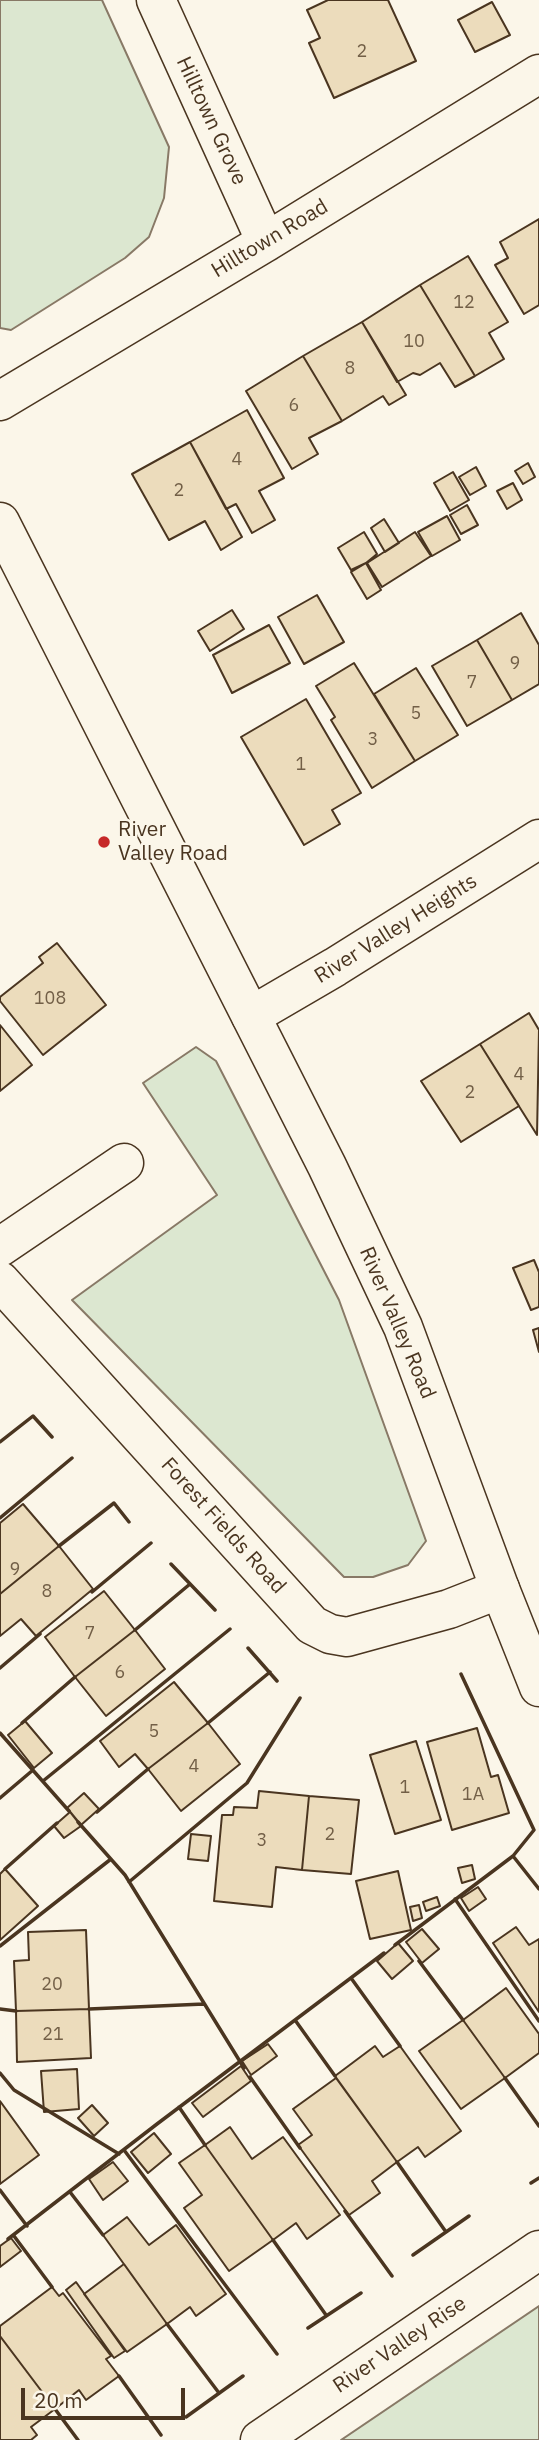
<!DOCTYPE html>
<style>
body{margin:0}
#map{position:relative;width:539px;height:2440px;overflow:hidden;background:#fbf6e9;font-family:"IBM Plex Sans",sans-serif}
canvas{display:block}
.scale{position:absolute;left:21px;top:2388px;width:164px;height:32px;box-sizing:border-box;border:4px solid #4a3520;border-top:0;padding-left:9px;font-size:21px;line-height:24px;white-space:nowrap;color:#4a3520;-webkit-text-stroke:5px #fbf6e9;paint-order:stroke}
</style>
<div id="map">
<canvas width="539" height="2440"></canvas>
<div class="scale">20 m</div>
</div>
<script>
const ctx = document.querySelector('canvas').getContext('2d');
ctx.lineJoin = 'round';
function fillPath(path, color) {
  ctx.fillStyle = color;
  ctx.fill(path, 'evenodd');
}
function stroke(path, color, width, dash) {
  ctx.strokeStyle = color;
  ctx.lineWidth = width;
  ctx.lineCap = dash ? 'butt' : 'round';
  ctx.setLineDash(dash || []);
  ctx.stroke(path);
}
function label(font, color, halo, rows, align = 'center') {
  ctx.font = font + ' "IBM Plex Sans",sans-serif';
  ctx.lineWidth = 5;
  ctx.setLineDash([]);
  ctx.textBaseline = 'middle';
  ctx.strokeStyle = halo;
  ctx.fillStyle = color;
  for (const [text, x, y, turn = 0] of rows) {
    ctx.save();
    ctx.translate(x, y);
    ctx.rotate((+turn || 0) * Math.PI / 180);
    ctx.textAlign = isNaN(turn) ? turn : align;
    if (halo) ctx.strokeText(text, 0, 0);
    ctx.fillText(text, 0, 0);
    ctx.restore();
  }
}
const green = new Path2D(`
 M0 0H102L169 147 164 198 149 237 125 258 11 330 0 328Z
 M196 1047 216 1061 339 1300 426 1541 408 1565 373 1577H344L72 1300 217 1195 143 1083Z
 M539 2306V2440H341Z`);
const building = new Path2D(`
 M328 0H388L416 61 334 98 309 43 320 38 307 10Z
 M492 2 510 35 475 52 458 20Z
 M539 219V305L524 314 495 265 508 258 500 242Z
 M468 256 508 322 489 333 504 359 475 376 420 285Z
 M420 285 475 376 455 387 440 363 420 375 413 373 397 382 362 322Z
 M362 322 406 395 389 405 383 396 342 421 303 356Z
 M303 356 342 421 309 438 318 454 292 469 246 391Z
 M247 410 284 478 259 491 275 520 252 533 236 504 226 509 190 442Z
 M190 442 242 537 221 550 205 521 169 540 132 474Z
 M528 463 535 477 523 484 515 471Z
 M476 467 486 486 470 495 459 477Z
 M453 472 469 500 450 511 434 483Z
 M513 483 522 500 507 509 497 491Z
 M467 505 478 525 461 534 450 515Z
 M447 516 460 540 432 556 418 532Z
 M384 519 399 543 385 552 371 528Z
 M364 532 377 554 366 563 351 570 338 548Z
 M415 532 431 556 382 587 367 563Z
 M366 563 381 590 367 599 351 572Z
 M317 595 344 642 304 664 278 617Z
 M232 610 244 629 210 651 198 631Z
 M521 613 539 645V684L512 700 477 640Z
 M269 625 290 663 232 693 213 655Z
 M477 640 512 700 467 726 432 666Z
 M354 663 415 761 372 788 331 720 335 717 316 686Z
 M416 668 458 735 415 761 374 694Z
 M306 699 361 793 332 810 340 824 304 845 241 737Z
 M57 943 106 1005 43 1055 0 1001V997L43 963 39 957Z
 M529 1013 539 1030 537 1135 480 1044Z
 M0 1025 32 1065 0 1091Z
 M480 1044 519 1106 461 1142 421 1081Z
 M534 1260 539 1272V1307L531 1310 513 1268Z
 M539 1328V1352L533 1330Z
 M23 1504 59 1546 0 1594V1523Z
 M59 1546 93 1589 36 1636 21 1619 0 1636V1594Z
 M104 1591 135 1630 75 1677 45 1637Z
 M135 1630 165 1669 106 1716 75 1677Z
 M174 1682 208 1723 148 1769 135 1754 119 1767 100 1741Z
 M25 1721 52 1753 34 1768 8 1735Z
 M208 1723 240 1764 181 1811 148 1769Z
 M477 1728 491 1777 498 1775 509 1813 452 1830 427 1742Z
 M416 1741 441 1820 395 1834 370 1755Z
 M259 1791 309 1796 302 1870 276 1867 272 1907 214 1901 222 1815H233L234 1807 257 1808Z
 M84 1793 99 1809 81 1825 67 1808Z
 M309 1796 359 1800 351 1874 302 1870Z
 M70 1812 81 1826 64 1838 54 1826Z
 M191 1834 211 1836 208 1861 188 1859Z
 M472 1865 475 1879 462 1883 458 1868Z
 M5 1869 38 1906 0 1940V1874Z
 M398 1871 411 1930 370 1939 356 1881Z
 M478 1887 486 1899 469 1911 461 1898Z
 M437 1897 440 1906 426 1911 423 1902Z
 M419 1905 422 1918 413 1921 410 1907Z
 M516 1927 529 1945 539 1939V2012L493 1943Z
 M422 1929 439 1949 422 1963 406 1942Z
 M86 1930 89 2009 16 2011 14 1961 29 1960 28 1932Z
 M398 1943 413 1961 392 1979 377 1961Z
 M506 1988 539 2034V2053L505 2078 463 2020Z
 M89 2009 91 2058 17 2062 16 2011Z
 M463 2020 505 2078 461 2109 419 2051Z
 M268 2044 277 2056 251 2075 242 2061Z
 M375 2046 383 2057 400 2046 461 2131 425 2157 418 2147 397 2162 335 2076Z
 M241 2066 251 2081 203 2117 192 2103Z
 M77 2069 79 2109 44 2112 41 2071Z
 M336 2078 397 2162 372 2181 380 2193 349 2215 298 2145 312 2135 293 2109Z
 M0 2101 39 2155 0 2184Z
 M92 2105 108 2123 94 2136 78 2118Z
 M230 2127 252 2159 283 2137 340 2215 307 2239 296 2223 273 2240 205 2145Z
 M154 2133 171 2154 148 2173 131 2152Z
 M205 2145 273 2240 229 2271 184 2208 202 2195 179 2163Z
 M113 2162 128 2181 103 2200 89 2179Z
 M127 2217 149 2245 176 2225 226 2294 196 2316 190 2307 167 2324 103 2235Z
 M11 2238 21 2251 0 2267V2246Z
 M124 2264 167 2324 127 2352 84 2294Z
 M76 2282 125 2351 114 2358 66 2290Z
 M52 2287 59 2296 63 2293 111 2356 106 2359 119 2376 86 2400 79 2390 55 2409 0 2336V2326Z
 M0 2336 55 2409 31 2427 37 2435 31 2440H0Z`);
const street = new Path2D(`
 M156 0 266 242
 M0 401 266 242 539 74
 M251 1016 335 967 539 839
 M0 1247 124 1163
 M0 1281 312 1625 330 1634 347 1637 449 1609 500 1589
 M260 2440 539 2250`);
const secondary = new Path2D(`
 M0 522 327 1166 403 1327 500 1589 539 1687`);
const wall = new Path2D(`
 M0 1442 33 1416 52 1437
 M0 1518 72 1458
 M59 1546 114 1503 129 1522
 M171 1564 215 1610
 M92 1592 151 1543
 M135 1630 190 1584
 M248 1648 277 1681
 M0 1668 40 1634
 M461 1674 534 1830 513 1856 539 1889
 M22 1723 75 1677
 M208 1723 270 1672
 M0 1733 69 1811
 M43 1781 230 1629
 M0 1798 33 1770
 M97 1812 148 1769
 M78 1822 125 1875 244 2068
 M5 1869 57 1823
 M129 1882 247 1783 300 1698
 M455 1899 539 2021
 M395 1945 513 1856
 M0 1946 111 1859
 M419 1961 463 2020
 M351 1978 400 2046
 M0 2009 16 2011
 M89 2009 204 2004
 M295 2020 335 2076
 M0 2073 14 2090 119 2154
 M250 2077 300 2148
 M505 2078 539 2126
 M179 2107 205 2145
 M124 2150 277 2354
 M397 2162 446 2232
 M531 2183 539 2178
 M0 2190 27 2226
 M70 2192 103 2235
 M345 2211 392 2276
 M14 2236 52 2287
 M8 2239 157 2124 384 1953
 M273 2240 326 2315
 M413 2255 469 2216
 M167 2324 219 2393
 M308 2328 361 2293
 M119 2376 161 2435
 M55 2409 78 2440
 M186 2417 243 2376`);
const markers = [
 [104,842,7,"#c62828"]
];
const numberNames = [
 ["2",362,52],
 ["12",464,303],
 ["10",414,342],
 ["8",350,369],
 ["6",294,406],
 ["4",237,460],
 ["2",179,491],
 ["9",515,664],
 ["7",472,683],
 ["5",416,714],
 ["3",373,740],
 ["1",301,765],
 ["108",50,999],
 ["4",519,1075],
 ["2",470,1093],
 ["9",15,1570],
 ["8",47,1592],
 ["7",90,1634],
 ["6",120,1673],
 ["5",154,1732],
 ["4",194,1767],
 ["1",405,1788],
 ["1A",473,1795],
 ["2",330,1835],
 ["3",262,1841],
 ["20",52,1985],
 ["21",53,2035]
];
const streetNames = [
 ["Hilltown Grove",211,121,65],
 ["Hilltown Road",270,239,-31],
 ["River Valley Heights",396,929,-32],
 ["River Valley Road",397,1323,67],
 ["Forest Fields Road",223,1526,48],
 ["River Valley Rise",400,2345,-34]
];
const poiNames = [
 ["River",118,830],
 ["Valley Road",118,854]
];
fillPath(green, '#dce7d0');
stroke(green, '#887966', 2);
fillPath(building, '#ecdcbc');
stroke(building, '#4a3520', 2);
stroke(street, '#4a3520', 41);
stroke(secondary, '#4a3520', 41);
stroke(street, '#fbf6e9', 38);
stroke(secondary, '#fbf6e9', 38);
stroke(wall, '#4a3520', 3.5);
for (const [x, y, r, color] of markers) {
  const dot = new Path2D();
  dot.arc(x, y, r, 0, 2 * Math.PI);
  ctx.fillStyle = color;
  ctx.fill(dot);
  stroke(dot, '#fbf6e9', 2.5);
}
label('18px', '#725f47', null, numberNames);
label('21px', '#4a3520', '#fbf6e9', streetNames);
label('21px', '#4a3520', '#fbf6e9', poiNames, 'left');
</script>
